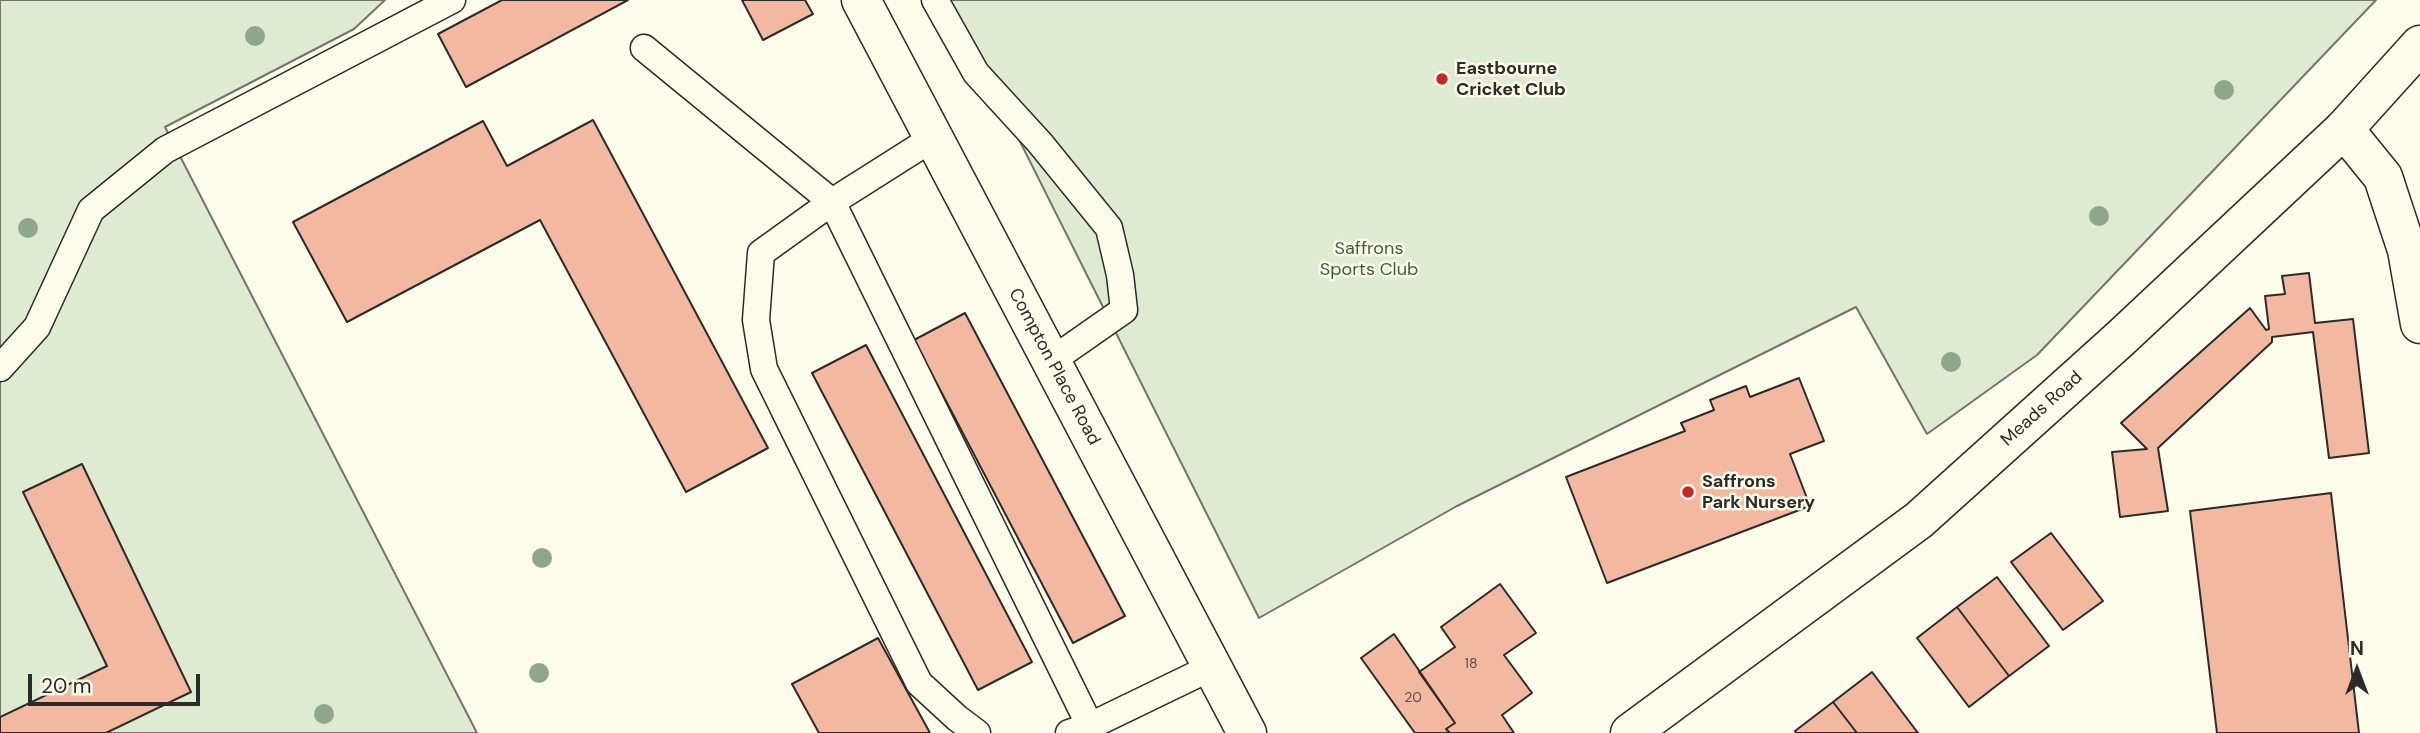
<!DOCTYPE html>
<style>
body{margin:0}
#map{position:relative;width:2420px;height:733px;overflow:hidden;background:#fdfbea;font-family:"DM Sans",sans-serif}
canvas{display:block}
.north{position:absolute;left:2322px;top:635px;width:70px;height:70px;-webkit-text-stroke:5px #fdfbea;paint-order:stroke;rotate:0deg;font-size:19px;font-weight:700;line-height:28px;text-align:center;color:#2b2b2b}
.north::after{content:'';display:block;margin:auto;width:24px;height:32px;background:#2b2b2b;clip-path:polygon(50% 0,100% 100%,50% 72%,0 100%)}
.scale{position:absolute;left:28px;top:674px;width:172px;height:32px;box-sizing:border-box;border:4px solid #2b2b2b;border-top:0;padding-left:9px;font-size:21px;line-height:24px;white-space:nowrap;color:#2b2b2b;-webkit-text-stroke:5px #fdfbea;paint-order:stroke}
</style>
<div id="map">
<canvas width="2420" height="733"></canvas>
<div class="north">N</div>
<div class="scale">20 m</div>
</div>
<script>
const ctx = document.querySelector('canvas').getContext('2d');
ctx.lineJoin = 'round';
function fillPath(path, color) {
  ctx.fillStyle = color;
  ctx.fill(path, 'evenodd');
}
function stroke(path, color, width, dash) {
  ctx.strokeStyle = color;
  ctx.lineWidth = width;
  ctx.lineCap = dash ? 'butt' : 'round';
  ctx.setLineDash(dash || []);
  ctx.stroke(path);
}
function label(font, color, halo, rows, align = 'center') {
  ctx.font = font + ' "DM Sans",sans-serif';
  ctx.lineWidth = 5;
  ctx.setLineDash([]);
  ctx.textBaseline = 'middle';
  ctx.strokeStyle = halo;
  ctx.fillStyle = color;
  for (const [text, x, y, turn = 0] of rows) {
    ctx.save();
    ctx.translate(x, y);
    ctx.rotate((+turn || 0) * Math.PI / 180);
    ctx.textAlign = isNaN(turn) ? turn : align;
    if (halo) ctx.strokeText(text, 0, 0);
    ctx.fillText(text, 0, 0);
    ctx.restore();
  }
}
const green = new Path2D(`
 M0 0H385L354 29 165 127 477 733H0Z
 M949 0H2376L2037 355 1927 434 1856 307 1457 506 1259 618Z`);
const building = new Path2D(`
 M502 0H628L466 87 438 34Z
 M742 0H805L813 14 763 40Z
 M593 120 768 448 686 492 540 220 347 322 293 222 483 121 507 166Z
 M2309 273 2315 323 2353 319 2369 453 2329 458 2313 332 2272 337V342L2158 448 2168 511 2120 517 2112 452 2147 449 2121 423 2250 308 2266 330 2269 329 2265 296 2285 294 2282 276Z
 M965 313 1125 616 1073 643 914 340Z
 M866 345 1032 662 978 690 812 373Z
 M1799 378 1824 441 1790 454 1810 506 1607 583 1566 477 1685 431 1681 423 1714 410 1710 400 1746 386 1750 397Z
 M82 464 191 692 106 733H0V717L107 666 23 492Z
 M2331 493 2359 733H2217L2190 511Z
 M2051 533 2103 601 2063 630 2011 562Z
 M1997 577 2049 646 2009 676 1957 607Z
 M1500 584 1536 633 1504 655 1532 693 1502 715 1514 733H1450L1446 729 1455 723 1419 672 1455 647 1441 627Z
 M1957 607 2009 676 1969 707 1917 638Z
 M1394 634 1455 723 1446 729 1450 733H1415L1361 658Z
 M878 638 930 733H819L792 684Z
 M1872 672 1918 733H1857L1833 702Z
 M1833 702 1857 733H1796L1795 731Z`);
const lane = new Path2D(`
 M935 0 976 73 1040 143 1109 228 1120 275 1124 310 1051 361
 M644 48 832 202 761 253 756 320 764 369 919 683 957 718 977 733
 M933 138 832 202 1090 726
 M0 368 37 327 91 210 165 150 452 0
 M1069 733 1090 726 1212 667`);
const street = new Path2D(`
 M861 0 1247 733
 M2344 129 2383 177 2407 250 2420 324`);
const secondary = new Path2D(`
 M1630 733 1919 520 2121 338 2344 129 2420 45`);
const trees = [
 [255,36],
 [2224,90],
 [2099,216],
 [28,228],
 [1951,362],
 [542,558],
 [539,673],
 [324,714]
];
const markers = [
 [1442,79,7,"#c62828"],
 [1688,492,7,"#c62828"]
];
const numberNames = [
 ["18",1471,664],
 ["20",1413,698]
];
const poiNames = [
 ["Eastbourne",1456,69],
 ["Cricket Club",1456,90],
 ["Saffrons",1702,482],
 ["Park Nursery",1702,503]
];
const parkNames = [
 ["Saffrons",1369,249],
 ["Sports Club",1369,270]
];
const streetNames = [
 ["Compton Place Road",1054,367,62],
 ["Meads Road",2042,409,-42]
];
fillPath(green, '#deebd1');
stroke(green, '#74746e', 2);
fillPath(building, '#f2b8a0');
stroke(building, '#2b2b2b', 2);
stroke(lane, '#2b2b2b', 29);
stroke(street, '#2b2b2b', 41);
stroke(secondary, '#2b2b2b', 41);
stroke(lane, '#fdfbea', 26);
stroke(street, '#fdfbea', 38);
stroke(secondary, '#fdfbea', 38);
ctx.fillStyle = '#8ea78a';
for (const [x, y] of trees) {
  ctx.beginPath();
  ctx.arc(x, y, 10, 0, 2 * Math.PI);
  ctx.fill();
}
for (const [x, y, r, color] of markers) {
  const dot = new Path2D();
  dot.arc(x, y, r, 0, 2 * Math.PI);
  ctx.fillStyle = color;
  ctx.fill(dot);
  stroke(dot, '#fdfbea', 2.5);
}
label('14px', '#5d4e48', null, numberNames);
label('bold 18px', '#2b2b2b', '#fdfbea', poiNames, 'left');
label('18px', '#34623c', '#fdfbea', parkNames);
label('18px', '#2b2b2b', '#fdfbea', streetNames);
</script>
